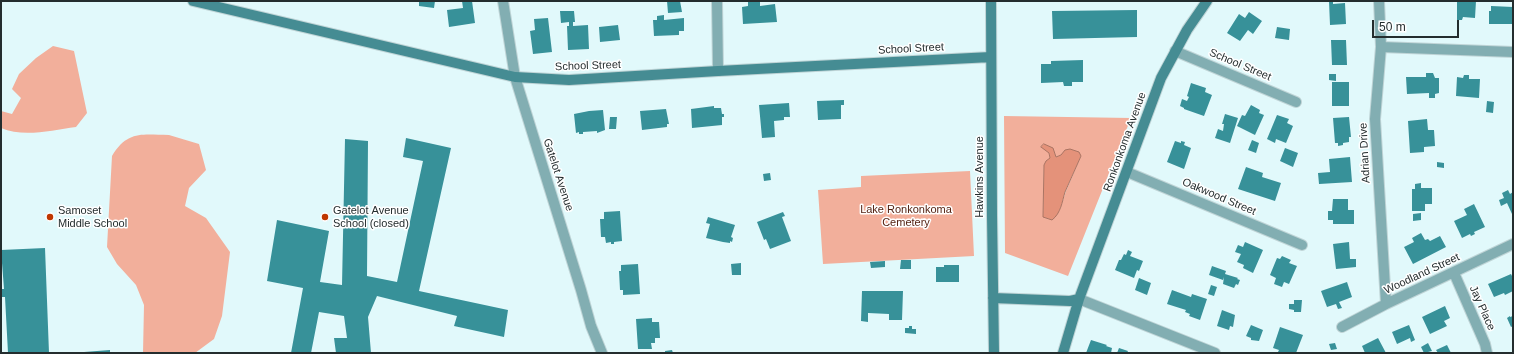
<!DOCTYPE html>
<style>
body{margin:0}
#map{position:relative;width:1514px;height:354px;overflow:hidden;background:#e1f9fb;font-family:Helvetica,sans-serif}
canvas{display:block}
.frame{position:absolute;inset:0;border:2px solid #242d2e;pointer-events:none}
.scale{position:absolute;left:1372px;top:20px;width:87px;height:18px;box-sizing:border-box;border:2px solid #242d2e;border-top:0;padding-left:5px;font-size:12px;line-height:14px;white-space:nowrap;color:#242d2e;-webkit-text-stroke:3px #fff;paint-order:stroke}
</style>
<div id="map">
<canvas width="1514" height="354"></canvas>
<div class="frame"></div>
<div class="scale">50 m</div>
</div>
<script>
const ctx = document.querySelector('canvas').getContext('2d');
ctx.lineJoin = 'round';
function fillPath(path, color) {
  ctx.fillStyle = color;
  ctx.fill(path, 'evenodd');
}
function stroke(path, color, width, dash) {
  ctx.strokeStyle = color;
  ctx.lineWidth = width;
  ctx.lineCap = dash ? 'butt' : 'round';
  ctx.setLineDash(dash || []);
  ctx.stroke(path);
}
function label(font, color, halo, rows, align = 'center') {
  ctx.font = font + ' Helvetica,sans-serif';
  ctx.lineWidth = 3;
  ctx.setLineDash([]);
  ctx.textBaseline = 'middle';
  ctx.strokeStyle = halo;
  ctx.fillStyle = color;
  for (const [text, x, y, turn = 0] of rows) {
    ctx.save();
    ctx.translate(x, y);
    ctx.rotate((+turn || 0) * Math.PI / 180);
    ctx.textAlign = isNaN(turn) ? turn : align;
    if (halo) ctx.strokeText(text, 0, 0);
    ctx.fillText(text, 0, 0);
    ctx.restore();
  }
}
const green = new Path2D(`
 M53 46 74 51 87 113 76 127C52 130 24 138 1 128V111L12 114 21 98 12 89 19 74 36 58Z
 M1004 116 1131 118 1068 276 1005 253ZM1054 152 1056 157 1061 155 1081 156 1066 191 1060 209 1048 219 1043 216 1044 165 1050 158 1049 153Z
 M169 135 199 144 206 170 189 188 185 206 206 218 230 252 222 316 214 339 195 353H143L144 305 136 285 117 264 107 247 112 156C128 130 142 135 169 135Z
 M970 171 974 256 823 264 818 190 861 187V176Z`);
const water = new Path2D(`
 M1044 144 1053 148 1056 157 1061 155 1065 150 1070 149 1079 152 1081 156C1076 168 1070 180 1065 192 1062 202 1061 213 1052 220L1043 217 1044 165 1046 161 1050 158 1049 153 1041 147Z`);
const building = new Path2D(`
 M419 1H435L434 8 419 6Z
 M462 1H472L475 23 449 27 447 10 463 8Z
 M667 1H680L682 12 668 13Z
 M748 1H760V6L775 4 777 22 743 24 742 7 748 6Z
 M1329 1H1333V4L1345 3 1346 24 1330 25Z
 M1457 1H1476L1475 18 1463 17 1462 20H1457Z
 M1491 6 1513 7V24H1489V11H1491Z
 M1137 10V37L1053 39 1052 11Z
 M560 11H574L575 22H573V26L588 25 589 49 568 50 567 26H569V22L561 23Z
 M1249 12 1262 21 1253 34 1248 30 1240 41 1227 33 1239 14 1245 18Z
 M664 15V20L684 18V31H679V35L654 36 653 20H657V16Z
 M548 18 552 52 533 54 530 31 535 30 534 19Z
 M618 25 620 40 600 42 599 27Z
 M1277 27 1290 29 1289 40 1275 38Z
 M1331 40H1346L1347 65H1332Z
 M1083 60V82H1072V86H1064L1063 82 1041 83V64H1051V61Z
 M1426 73H1433L1435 78H1439V93L1435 94V98H1429V93L1407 94 1406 77H1426Z
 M1329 74H1336V81L1329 80Z
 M1464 75H1469V79H1480L1479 98 1456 96 1457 77 1463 78Z
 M1332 82H1349V106H1332Z
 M1191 83 1206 88 1205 92 1212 95 1204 116 1184 109V108L1180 106 1182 99 1187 101 1189 97 1187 96Z
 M844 100V105H841V119L818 120 817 101Z
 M1487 101 1494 102 1493 113 1486 112Z
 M789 103 790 117H784V120L774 121 775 137 762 138 759 105Z
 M1251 105 1260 110 1259 113 1264 115 1255 135 1237 126 1242 115 1245 116Z
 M714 106V108H721L722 114H724V117H722V125L692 128 691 109Z
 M666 109 669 124H667V127L642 130 640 111Z
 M603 110 605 130 597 133V131L583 132V134H579V132L576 133 574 114 589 111 590 114 589 111Z
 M1225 114 1238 118 1230 143 1215 138 1218 129 1223 131 1224 124H1222Z
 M1277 115 1289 119 1287 123 1293 126 1286 143 1276 139 1275 143 1267 139Z
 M610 117H617L616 129H609Z
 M1349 117 1351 137H1349V142L1343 143V145L1338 146V143H1335L1333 118Z
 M1427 119 1428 130H1434L1435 146 1424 147V152L1410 153 1408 121Z
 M406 138 451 148 419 291 508 310 504 337 454 326 457 316 377 296 368 317 371 353H336L334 338H347L344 316 319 312 311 353H291L303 288 267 281 277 220 329 231 320 282 342 285 345 139 368 141 367 276 397 282 423 161 403 157Z
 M1252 140 1259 143 1256 153 1248 150Z
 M1175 141 1181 143V141L1185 142 1184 145 1191 148 1184 169 1167 162Z
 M1285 148 1298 153 1293 167 1280 161Z
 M1350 157 1352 182 1319 184 1318 173 1330 172 1329 159Z
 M1437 162 1444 163V168L1437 167Z
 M1246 167 1263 173 1262 177 1281 183 1275 201 1238 189Z
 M770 173 771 180 764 181 763 174Z
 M1421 183V188H1432V204H1425V211H1412V189H1415V184Z
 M1508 190 1510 194 1513 192V214H1512L1507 203 1501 206 1499 200 1504 198 1502 193Z
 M1333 199H1348V210H1354V224H1333V220H1328V211H1332Z
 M1474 204 1485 227 1474 232 1475 234 1471 236 1470 234 1462 238 1454 221 1467 215 1464 209Z
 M620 211 622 241 614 242V244H611V242L606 243 605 237H601L600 219H604V212Z
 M783 212 785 216 782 217 791 241 770 249 766 239 764 240 757 222Z
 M1421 213V220L1413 221V214Z
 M708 217 735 225 731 237 733 238 732 242 730 241V243L723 242 706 238 710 224 706 223Z
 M1421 233 1425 240 1428 239 1430 241 1440 236 1446 247 1413 264 1404 247 1414 242 1412 238Z
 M1245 242 1263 250 1253 273 1243 268 1244 265 1237 262 1241 254 1235 252 1238 245 1243 247Z
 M1349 242 1350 259H1356V267L1336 269 1333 244Z
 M45 248 49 353H8L5 297H1V289H4L1 250Z
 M1128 250 1132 252 1130 256 1143 261 1139 271 1137 270 1134 278 1115 270 1119 260H1121L1124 254 1126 255Z
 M1282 256 1291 260 1289 263 1297 266 1289 284 1284 282 1282 287 1274 284 1276 278 1270 275 1277 258 1280 259Z
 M901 260H911V269H900Z
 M885 261V267L871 268 870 262Z
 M741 263V275H732L731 264Z
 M638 264 640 294 623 295V290H620L619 271H621V265Z
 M944 265H959V282H936V267H944Z
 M1212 266 1226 271 1225 274 1238 278 1237 279 1240 280 1238 285 1236 284 1234 288 1223 284 1224 277 1223 280 1209 275Z
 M1511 274 1513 278V291L1505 295 1504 293 1494 297 1488 284Z
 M1139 278 1151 283 1147 295 1135 290Z
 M1347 282 1352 297 1339 302 1342 308 1338 309 1336 304 1327 307 1321 291Z
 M1211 285 1217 287 1214 296 1208 294Z
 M1172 290 1191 297 1192 294 1207 299 1200 320 1189 316 1190 314 1185 312 1186 310 1167 304Z
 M862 291H903L902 320H889V314L868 313V322L861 321Z
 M1294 300H1302L1301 312H1294V310L1289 309V304H1294Z
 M1445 306 1450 318 1444 321 1447 326 1430 334 1422 317Z
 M1222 310 1235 315 1233 327 1230 326 1229 330 1217 326Z
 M1510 316V317L1513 316V326L1511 327 1507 318Z
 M652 318V322H659L660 338H655V343H651L652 349H638L636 319Z
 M1251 325 1263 330 1259 341 1251 340V338L1246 336Z
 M1409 325 1415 340 1411 342 1410 338 1397 344 1392 332Z
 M909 326H912V329H916V334L905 333V328H909Z
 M1280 327 1303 335 1296 353H1282L1278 352 1279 350 1273 348Z
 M1378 338 1386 353H1365L1362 346Z
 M1091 340 1107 345 1106 346 1112 348 1111 353H1086Z
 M1335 343 1337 349 1331 350 1329 344Z
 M1428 343 1432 351 1424 353 1421 347Z
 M1447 345 1451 353H1438L1436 350Z
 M1119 348 1128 351 1127 353H1117Z
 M110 350V353H84V352Z
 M672 350 673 353H665V351Z`);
const street = new Path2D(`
 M503 1 515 77 581 290 591 326 602 353
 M717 1 718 71
 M1379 1 1381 47 1375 119 1386 304
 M1381 47 1513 52
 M1175 51 1296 102
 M1127 172 1302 245
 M1454 273 1485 344 1487 353
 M1079 299 1215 353
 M1342 327 1386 304 1513 244`);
const secondary = new Path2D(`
 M193 1 515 77 569 80 718 71 991 57
 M991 1 992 215 994 353
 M993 298 1070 301 1079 299 1161 78 1187 30 1207 1
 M1063 353 1079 299`);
const markers = [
 [50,217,4,"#bf3700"],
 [325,217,4,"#bf3700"]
];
const streetNames = [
 ["School Street",911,49,-3],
 ["School Street",1240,65,23],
 ["School Street",588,66,-2],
 ["Ronkonkoma Avenue",1125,142,-70],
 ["Adrian Drive",1365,153,-93],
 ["Gatelot Avenue",558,175,72],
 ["Hawkins Avenue",980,177,-90],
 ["Oakwood Street",1219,197,23],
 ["Woodland Street",1422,274,-25],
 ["Jay Place",1482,308,66]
];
const parkNames = [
 ["Lake Ronkonkoma",906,210],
 ["Cemetery",906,223]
];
const poiNames = [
 ["Samoset",58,211],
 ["Middle School",58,224],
 ["Gatelot Avenue",333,211],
 ["School (closed)",333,224]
];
fillPath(green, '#f2af9b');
fillPath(water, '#e4927a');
stroke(water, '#aa7463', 1);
fillPath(building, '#379199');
stroke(street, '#bfd4d6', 12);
stroke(secondary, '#bfd4d6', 12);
stroke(street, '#82aeb2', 10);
stroke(secondary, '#458c93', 10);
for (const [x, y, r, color] of markers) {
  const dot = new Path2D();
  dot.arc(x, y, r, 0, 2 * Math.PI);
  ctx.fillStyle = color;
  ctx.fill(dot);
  stroke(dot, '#fff', 1.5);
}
label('11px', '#242d2e', '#fff', streetNames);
label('11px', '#501d0d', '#fff', parkNames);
label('11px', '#242d2e', '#fff', poiNames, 'left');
</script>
